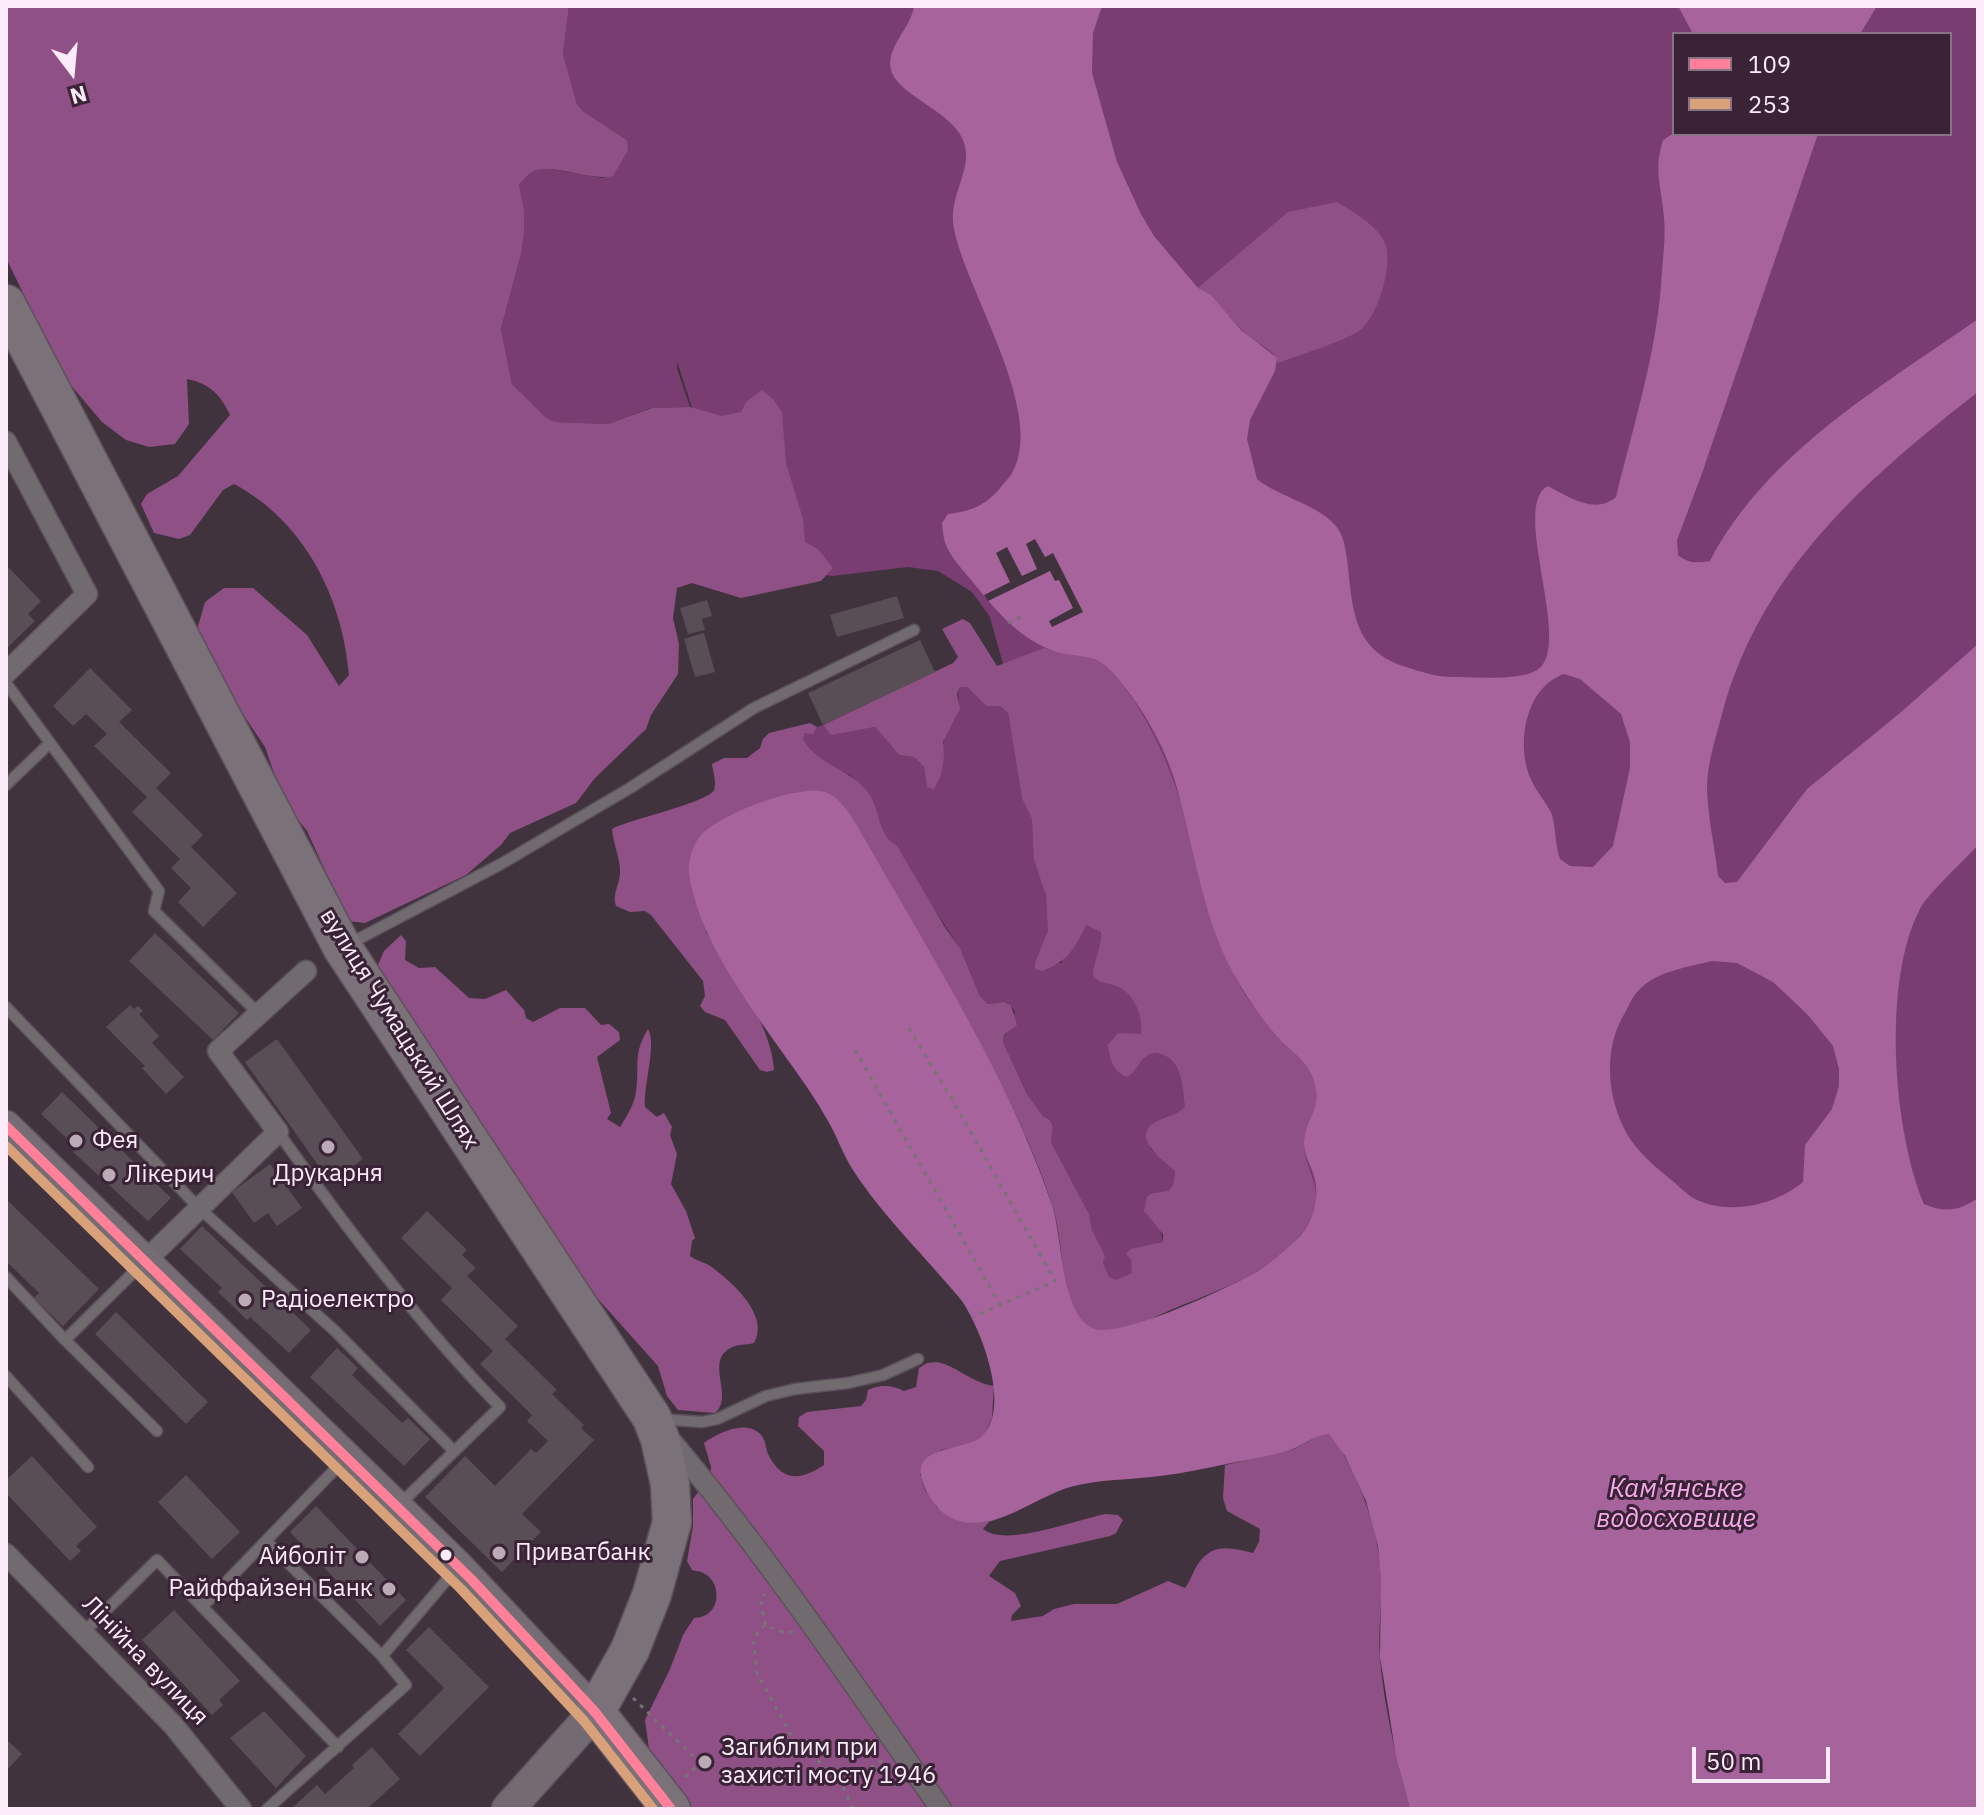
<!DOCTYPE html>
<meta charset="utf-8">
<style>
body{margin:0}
#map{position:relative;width:1984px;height:1815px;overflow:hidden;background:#40333e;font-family:"IBM Plex Sans",sans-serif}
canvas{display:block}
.frame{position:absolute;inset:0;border:8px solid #fcebf8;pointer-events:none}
.legend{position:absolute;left:1672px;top:32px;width:280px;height:104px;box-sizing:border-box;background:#3b2337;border:2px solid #887384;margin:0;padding:10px 14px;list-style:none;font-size:24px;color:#fcebf8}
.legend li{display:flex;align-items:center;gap:16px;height:40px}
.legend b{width:40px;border:2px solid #887384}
.north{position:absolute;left:32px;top:32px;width:80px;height:80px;-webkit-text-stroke:6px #3b2337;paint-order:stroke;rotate:164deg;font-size:22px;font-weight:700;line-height:32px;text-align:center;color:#fcebf8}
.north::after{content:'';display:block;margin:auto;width:28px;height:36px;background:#fcebf8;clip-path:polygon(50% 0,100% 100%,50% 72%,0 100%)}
.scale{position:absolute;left:1692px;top:1747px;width:138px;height:36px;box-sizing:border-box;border:4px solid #fcebf8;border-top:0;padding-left:10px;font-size:24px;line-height:28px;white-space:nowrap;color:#fcebf8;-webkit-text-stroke:6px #3b2337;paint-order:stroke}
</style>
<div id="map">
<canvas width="1984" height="1815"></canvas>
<div class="frame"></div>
<ul class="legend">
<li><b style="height:10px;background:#ff8098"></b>109</li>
<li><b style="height:10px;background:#d9a179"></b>253</li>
</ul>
<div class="north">N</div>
<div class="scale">50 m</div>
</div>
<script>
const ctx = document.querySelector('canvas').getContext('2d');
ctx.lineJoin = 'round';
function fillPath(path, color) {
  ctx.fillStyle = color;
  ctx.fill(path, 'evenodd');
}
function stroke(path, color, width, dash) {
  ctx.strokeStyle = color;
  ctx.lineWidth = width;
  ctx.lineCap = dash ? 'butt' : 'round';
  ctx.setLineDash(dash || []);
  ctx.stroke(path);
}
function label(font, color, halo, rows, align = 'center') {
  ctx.font = font + ' "IBM Plex Sans",sans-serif';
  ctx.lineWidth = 6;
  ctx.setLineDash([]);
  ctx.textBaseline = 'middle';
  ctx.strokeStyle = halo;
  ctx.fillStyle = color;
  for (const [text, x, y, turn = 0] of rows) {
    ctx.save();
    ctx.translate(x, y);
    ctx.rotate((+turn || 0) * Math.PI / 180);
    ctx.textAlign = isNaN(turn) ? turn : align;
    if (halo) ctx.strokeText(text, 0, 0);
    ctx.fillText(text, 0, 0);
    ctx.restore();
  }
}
const green = new Path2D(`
 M569 6H1978V1809L1166 1119 1150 1148 1175 1171 1173 1185 1169 1192 1153 1193 1163 1242 1131 1259 1133 1273 1116 1281 1109 1278 1103 1263 1104 1256 1092 1230 1089 1214 1051 1142 1053 1127 1050 1120 1043 1116 1027 1094 1003 1042 1015 1012 1011 1005 1004 1002 988 1004 980 996 960 948 884 834 868 792 850 775 820 761 802 739 805 733H813L817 727 823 725 831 734 875 727 899 755 914 757 924 767 927 787C952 765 937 765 944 741 946 731 955 722 958 712 961 703 956 696 960 687H967L986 706H1000L1008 713 1022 799 1032 819 1015 708 990 617 972 592 938 571 908 567 832 576 797 570 697 423 677 361V369L690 407 651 408 608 424 555 422 545 418 512 384 501 329 521 254 524 210 519 184 533 171 544 168 603 178 627 140 584 112 577 104 563 54ZM1674 34H1950V134H1674ZM1034 860 1042 871 1062 963 1035 962C1039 952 1046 941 1048 931 1053 908 1041 881 1034 860Z`);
const forest = new Path2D(`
 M6 6H569L563 54 577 104 584 112 627 140 628 150 613 176C591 181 551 163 534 171 529 173 524 180 519 184L524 210V233L521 254 501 329 512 384 546 418 555 422 608 424 652 408 690 407 722 416 741 412 746 402 762 390 773 399 782 412 786 463 803 519 805 542 818 549 833 568 821 581 741 598 692 583 677 588 673 618 679 644 678 674 651 715 646 729 595 778 576 803 510 833 501 845 466 875 365 923 348 921 307 831 284 802 265 747 201 651 198 626 205 602 224 588H253L307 635 339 686 349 675C343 598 304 521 234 484L223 490 190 535 179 539 154 533 141 504 147 494 178 476 230 415C220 394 210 384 187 379L189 424 175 444 149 447 126 440 102 422 64 377 6 258Z
 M1337 202C1353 212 1374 223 1384 241 1395 261 1378 318 1359 331 1342 342 1299 355 1278 363 1274 349 1261 346 1250 337 1232 322 1219 301 1198 288L1288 212Z
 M963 619 970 623 997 666 1044 648C1068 657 1093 651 1112 672 1172 740 1191 839 1218 924 1224 942 1229 963 1237 980 1247 1001 1265 1023 1281 1040 1292 1053 1309 1063 1314 1080 1324 1111 1305 1118 1304 1144 1304 1169 1325 1190 1312 1216 1287 1270 1217 1290 1166 1312 1144 1322 1104 1344 1083 1322 1059 1297 1064 1241 1053 1208 1031 1137 994 1070 958 1006 927 950 895 893 864 837L841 803 706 931C729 970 772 1024 774 1070L767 1072 760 1070 725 1020 705 1012 700 1006 705 996 703 981 651 915 645 911 630 912 616 906C612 894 619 886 620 874 621 860 613 844 612 829 630 819 707 803 714 790 717 783 713 772 712 764L724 758H747L760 748 763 739 769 733 810 723 817 727 813 734 805 733 803 739C818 766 849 768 867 791 881 808 876 834 897 846L946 929 960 948 980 996 988 1004 1004 1002 1011 1005 1017 1025 1005 1034 1003 1042 1027 1094 1043 1116 1050 1120 1053 1127 1051 1142 1089 1214 1092 1230 1105 1256 1103 1263 1109 1277 1116 1280 1132 1273 1131 1259 1126 1254 1131 1249 1163 1242V1234L1144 1211 1147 1197 1153 1193 1169 1191 1173 1185 1175 1171C1165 1162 1134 1140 1151 1125 1161 1117 1175 1117 1185 1107 1183 1089 1183 1065 1166 1056 1159 1053 1154 1051 1148 1055 1138 1061 1137 1072 1127 1077 1113 1072 1110 1059 1108 1045L1118 1033 1141 1034C1144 1017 1133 991 1116 986 1106 982 1100 984 1093 976 1093 961 1103 945 1101 932L1086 925C1074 950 1068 961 1042 971L1035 969V962L1048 931 1046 896 1034 860 1032 819 1022 799 1008 713 1000 706H986L967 687H960L957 694 960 709 943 742 944 757 941 775 934 789 927 787 924 767 914 757 899 755 875 727 831 735 823 725 953 663 958 657 942 629Z
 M401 935 406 941 405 960 419 968 435 967 469 998 485 999 506 990 524 1010 526 1018 533 1022 560 1008H585L601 1025 609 1024 619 1032 620 1040 597 1057 611 1113 607 1119 620 1127C627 1116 634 1105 636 1092 640 1066 632 1055 648 1029 657 1044 643 1087 645 1107L657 1117 664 1113 672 1127 670 1135 677 1154 671 1184 686 1211 695 1238 692 1241 690 1256C698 1262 706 1262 713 1268 733 1283 770 1316 754 1343 748 1345 741 1344 735 1346 701 1358 736 1396 715 1413L678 1410 667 1396 658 1366 590 1290 386 984 378 965 384 951Z
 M937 1362C957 1366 972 1383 994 1386L992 1418 985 1434 971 1445 941 1450 920 1474 925 1490 937 1508 993 1519 1019 1511 989 1522 983 1529C1006 1548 1077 1519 1106 1514L1118 1515 1123 1520 1116 1533 1110 1536 1000 1561 989 1576 1015 1593 1021 1606 1012 1615 1011 1621 1043 1616 1054 1609 1074 1604H1117L1168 1581 1185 1588C1191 1580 1193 1571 1198 1564 1213 1542 1232 1548 1253 1553L1259 1542 1260 1529 1227 1511 1223 1498 1225 1465 1294 1449 1322 1434 1329 1433 1335 1439C1360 1482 1379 1527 1381 1578 1382 1604 1378 1631 1380 1658 1384 1709 1397 1759 1410 1809H677L650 1756 645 1720 670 1669 683 1635 694 1618C723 1617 721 1582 705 1574 701 1571 696 1571 692 1570L687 1561 693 1526V1499L710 1476 711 1467 704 1443C718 1433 747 1418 762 1436 765 1440 766 1448 768 1454 782 1482 800 1481 824 1465V1451L798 1426 799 1417 807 1412 861 1406 866 1400 868 1390C880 1384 892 1385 904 1391L916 1387 919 1368 927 1363Z`);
const water = new Path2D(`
 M914 6H1102L1093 33 1092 73 1117 162 1141 214 1154 236 1198 288 1211 295 1241 330 1277 358 1275 371 1250 420 1247 439 1257 479C1281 498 1315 503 1335 525 1344 535 1345 547 1347 559 1353 607 1351 650 1406 667 1422 672 1436 677 1453 677 1474 677 1519 681 1537 670 1575 648 1509 505 1548 486 1569 497 1595 515 1616 497 1633 427 1655 358 1661 286 1662 264 1666 240 1664 218 1662 188 1653 171 1663 140L1674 133 1818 134 1701 476 1677 540 1678 555C1689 564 1697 563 1710 561 1766 453 1881 387 1978 319V392C1865 480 1761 570 1722 714 1716 737 1708 761 1707 785 1707 815 1715 847 1718 876L1725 883 1737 882 1807 789 1900 713 1978 644V845C1964 861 1927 894 1920 909 1882 981 1893 1130 1924 1204 1945 1213 1959 1211 1978 1198V1809H1410L1396 1756 1380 1657 1381 1580 1378 1546 1366 1501 1345 1456 1329 1434C1315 1435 1304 1445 1290 1450 1271 1456 1251 1459 1231 1463 1208 1468 1184 1473 1160 1476 1130 1480 1099 1479 1070 1487 1036 1497 994 1533 956 1520 938 1513 927 1497 922 1480 912 1444 965 1452 982 1436 1012 1408 981 1329 962 1301 926 1257 884 1218 853 1170 842 1153 836 1133 825 1116 818 1103 810 1092 802 1080 761 1020 700 947 689 874 687 862 693 844 701 835 720 814 798 784 825 792 843 798 854 821 864 837 930 955 1009 1077 1052 1205 1063 1238 1060 1311 1092 1328 1116 1341 1236 1285 1261 1269 1272 1262 1283 1252 1293 1243 1312 1227 1321 1200 1314 1176 1311 1165 1304 1155 1304 1144 1304 1119 1323 1111 1314 1081 1309 1064 1295 1054 1283 1043 1266 1025 1251 1004 1239 983 1201 921 1195 846 1174 778 1162 741 1138 700 1111 671 1093 651 1073 659 1051 650 1016 636 995 609 971 580 963 570 952 559 947 547 943 539 943 531 942 523L948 514C971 511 985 506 1000 488 1004 483 1009 478 1012 473 1047 414 966 291 954 229 947 194 975 170 963 140 951 111 902 97 892 73 883 49 911 29 914 6ZM1564 674 1580 679 1621 714 1630 742V768L1613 846 1593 867 1570 866 1560 859C1555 844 1556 829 1552 815 1547 802 1535 791 1530 777 1516 742 1526 687 1564 674ZM1712 961 1737 963 1773 982 1807 1014 1833 1046 1839 1069V1086L1832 1109 1805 1145 1803 1182C1774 1206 1727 1216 1693 1198 1685 1193 1677 1184 1669 1178 1655 1167 1636 1150 1627 1134 1606 1096 1603 1047 1626 1011 1630 1004 1633 995 1639 990 1657 971 1688 967 1712 961Z
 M1678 6H1877L1860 34H1693Z`);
const pier = new Path2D(`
 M1035 539 1045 557 1053 553 1083 612 1052 627 1049 621 1073 608 1059 580 1055 581 1050 571 988 601 984 595 1010 582 996 553 1007 547 1022 576 1037 569 1026 544Z`);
const building = new Path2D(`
 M9 568 41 601 28 614 35 621 6 649V571Z
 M897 596 904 618 837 637 830 615Z
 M707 600 712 616 702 619 705 630 688 634 680 608Z
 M704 633 715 672 695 677 684 639Z
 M920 640 935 672 823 725 808 693Z
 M90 668 132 710 119 722 171 773 156 788 203 835 191 847 237 893 203 927 178 902 191 888 171 868 180 859 132 812 147 797 94 746 107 734 86 714 73 726 53 706Z
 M155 933 239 1013 213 1040 129 961Z
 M130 1005 134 1009 138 1006 143 1011 139 1014 159 1036 152 1043 184 1077 166 1094 142 1068 145 1066 106 1027Z
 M277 1039 363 1159 330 1182 245 1062Z
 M62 1092 171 1198 148 1221 73 1152 77 1148 41 1114Z
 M270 1164 302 1208 277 1226 268 1213 254 1223 232 1192Z
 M6 1199 99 1289 63 1326 34 1298 39 1293 6 1261Z
 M427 1211 467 1250 462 1255 476 1268 467 1276 518 1326 505 1339 557 1390 552 1394 584 1425 581 1428 594 1440 522 1514 541 1532 502 1572 425 1497 465 1456 495 1486 531 1449 536 1453 548 1441 527 1421 532 1415 480 1364 493 1351 441 1300 452 1288 401 1238Z
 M202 1226 311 1330 289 1353 250 1317 247 1320 218 1292 222 1288 180 1249Z
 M116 1312 208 1402 186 1424 95 1334Z
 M337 1348 358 1368 352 1375 402 1423 408 1418 430 1439 404 1466 310 1377Z
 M32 1456 97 1527 76 1546 81 1551 70 1561 6 1493V1480Z
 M186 1475 240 1532 212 1559 158 1502Z
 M316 1506 406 1600 380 1626 290 1532Z
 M174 1610 240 1681 219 1700 223 1705 212 1715 142 1640Z
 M429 1627 489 1687 420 1756 398 1734 444 1688 406 1650Z
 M264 1711 306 1756 276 1788 230 1738Z
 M6 1739 22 1754 6 1771Z
 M372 1747 400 1779 367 1809H291L317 1785 325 1794 354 1768 352 1765Z`);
const path = new Path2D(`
 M1008 623 1023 616
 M909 1028 960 1113 1055 1281 973 1317
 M855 1050 1000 1305
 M765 1625 761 1601 765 1594
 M793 1632 785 1633 765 1625 753 1638 757 1673 790 1733 842 1784
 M633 1698 700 1763 684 1778
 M853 1809 842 1784 883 1760`);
const lane = new Path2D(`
 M6 683 159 891 154 911 259 1014
 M6 785 50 743
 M347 945 501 864 630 788 754 708 914 630
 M6 1007 199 1208 335 1331 454 1451
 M278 1132C346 1227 418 1323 500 1407L400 1504
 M6 1277 65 1340 157 1431
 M65 1340 144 1262
 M6 1376 88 1467
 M659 1419 702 1422 717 1419 766 1396 795 1389 848 1383 883 1375 918 1359
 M266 1541 382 1656
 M202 1607 343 1461
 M83 1633 157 1560 338 1747
 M267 1809 406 1685 382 1656 456 1569`);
const street = new Path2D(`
 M6 442 87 594 6 673
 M145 1261 278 1132 218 1051 306 971
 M665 1434C765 1552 852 1682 941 1809
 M6 1554 173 1725 241 1809`);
const secondary = new Path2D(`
 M6 1126 458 1566 595 1712`);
const primary = new Path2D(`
 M508 1809 595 1712`);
const highway = new Path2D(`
 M6 304 342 947 652 1418 660 1439 670 1484 672 1522 652 1594 630 1650 595 1712 671 1809`);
const bus1 = new Path2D(`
 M6 1126 471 1579 595 1712 671 1809`);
const bus2 = new Path2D(`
 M6 1146 461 1589 584 1721 653 1809`);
const markers = [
 [76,1141,8,"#baabb7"],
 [328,1147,8,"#baabb7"],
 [109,1175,8,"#baabb7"],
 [245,1300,8,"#baabb7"],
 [499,1553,8,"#baabb7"],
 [446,1555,7,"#fcebf8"],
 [362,1557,8,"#baabb7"],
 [389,1589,8,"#baabb7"],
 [705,1762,8,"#baabb7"]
];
const streetNames = [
 ["вулиця Чумацький Шлях",399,1029,58],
 ["Лінійна вулиця",145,1661,46]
];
const poiNames = [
 ["Фея",92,1141],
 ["Друкарня",328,1174,"center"],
 ["Лікерич",125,1175],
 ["Радіоелектро",261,1300],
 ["Приватбанк",515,1553],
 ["Айболіт",346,1557,"right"],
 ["Райффайзен Банк",373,1589,"right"],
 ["Загиблим при",721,1748],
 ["захисті мосту 1946",721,1776]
];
const waterNames = [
 ["Кам'янське",1676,1489],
 ["водосховище",1676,1519]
];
fillPath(green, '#793d71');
fillPath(forest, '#8f5085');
fillPath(water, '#a6639c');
fillPath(pier, '#40333e');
fillPath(building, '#594d56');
stroke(lane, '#5d515b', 13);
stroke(street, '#5d515b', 23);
stroke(secondary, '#5d515b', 33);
stroke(primary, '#5d515b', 35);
stroke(highway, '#5d515b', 41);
stroke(path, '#797278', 3, [4, 6]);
stroke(lane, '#716b70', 10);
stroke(street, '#716b70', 20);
stroke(secondary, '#756d73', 30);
stroke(primary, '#736a72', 32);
stroke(highway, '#7b7179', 38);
stroke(bus1, '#ff8098', 10);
stroke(bus2, '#d9a179', 10);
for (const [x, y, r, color] of markers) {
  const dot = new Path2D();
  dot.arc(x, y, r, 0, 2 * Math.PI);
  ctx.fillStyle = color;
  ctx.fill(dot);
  stroke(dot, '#3b2337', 3);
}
label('24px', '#fcebf8', '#3b2337', streetNames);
label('24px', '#fcebf8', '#3b2337', poiNames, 'left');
label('italic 26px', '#f7aaea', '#3b2337', waterNames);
</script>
